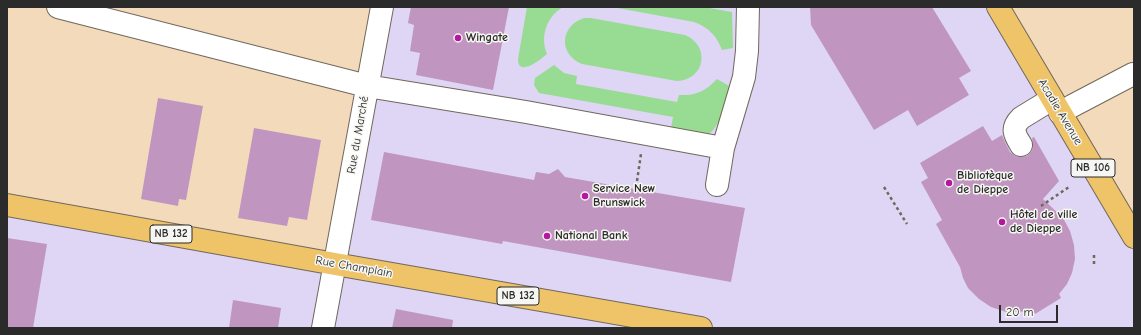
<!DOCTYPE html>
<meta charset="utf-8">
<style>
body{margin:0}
#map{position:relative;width:1141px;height:335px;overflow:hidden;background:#f3dabb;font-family:"Comic Neue",sans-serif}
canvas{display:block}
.frame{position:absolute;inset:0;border:8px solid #2b2b2b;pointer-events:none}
.scale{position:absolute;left:999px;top:305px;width:59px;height:18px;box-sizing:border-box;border:2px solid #2b2b2b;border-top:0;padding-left:5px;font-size:12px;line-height:14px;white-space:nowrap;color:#2b2b2b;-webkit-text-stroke:3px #f6f6f2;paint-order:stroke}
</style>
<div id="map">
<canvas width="1141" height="335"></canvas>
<div class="frame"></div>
<div class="scale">20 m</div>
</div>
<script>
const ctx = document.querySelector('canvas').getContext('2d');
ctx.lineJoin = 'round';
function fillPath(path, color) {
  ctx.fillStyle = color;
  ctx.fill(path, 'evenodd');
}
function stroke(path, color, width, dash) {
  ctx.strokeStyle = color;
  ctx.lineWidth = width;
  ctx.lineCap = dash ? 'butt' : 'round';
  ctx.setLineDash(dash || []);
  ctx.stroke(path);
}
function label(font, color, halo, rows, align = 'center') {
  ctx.font = font + ' "Comic Neue",sans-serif';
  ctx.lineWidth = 3;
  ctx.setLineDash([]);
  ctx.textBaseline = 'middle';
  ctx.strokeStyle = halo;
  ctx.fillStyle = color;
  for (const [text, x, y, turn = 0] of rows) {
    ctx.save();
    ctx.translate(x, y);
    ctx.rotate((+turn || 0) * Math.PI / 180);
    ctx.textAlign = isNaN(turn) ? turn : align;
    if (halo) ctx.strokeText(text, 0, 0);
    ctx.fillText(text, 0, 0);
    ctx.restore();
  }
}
const built = new Path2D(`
 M382 7H998L1134 237V328H7V205L334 264Z`);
const green = new Path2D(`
 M527 7H563C546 17 540 37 547 54 541 59 518 78 518 59Z
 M612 7H704L732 12 733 48 722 50C717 36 708 27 694 22Z
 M584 18H591L685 35C711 46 705 80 677 81L582 64C558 54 560 26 584 18Z
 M554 65 564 73 577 76 576 84 677 102 679 95C695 96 706 91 717 79L731 87C726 100 719 136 702 136 696 136 678 130 671 128L673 117 539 93 534 85 535 78Z`);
const building = new Path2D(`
 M411 7H509L493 90 416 75 420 53 410 51 414 25 408 23Z
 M810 7H932L971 71 959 78 969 95 917 126 908 110 874 130 811 25Z
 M158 98 203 106 186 200 179 199 178 206 141 199Z
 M983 126 992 141 1002 135 1005 142 1010 152 1015 156 1021 157 1027 156 1032 151 1033 145 1032 138 1034 137 1059 181 1043 199 1063 218 1070 231 1074 245 1075 259 1072 273 1067 284 1059 294 1061 298 1035 314 1033 310 1020 312H1006L991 307 979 299 968 288 963 278 960 267 936 224 942 220 921 182 928 178 920 163Z
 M254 128 321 140 307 220 289 217 287 226 238 218Z
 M384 152 534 180 536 172 549 174 558 169 565 177 745 208 731 282 503 241 502 244 371 220Z
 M7 238 47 244 33 328H7Z
 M233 300 281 308 278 328H229Z
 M396 309 453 320 452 328H392Z`);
const path = new Path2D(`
 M637 181 641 154
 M884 187 907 224
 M1041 206 1069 187
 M1094 264V255`);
const minor = new Path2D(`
 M58 7 367 86 526 112 723 148
 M1060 113 1072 106 1133 74
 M1021 145C1014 134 1011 128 1021 118L1052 99
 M717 185 723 148 744 77 747 51 748 7
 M323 328 382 7`);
const major = new Path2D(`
 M998 7 1134 237
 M7 205 335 264 701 328`);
const markers = [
 [458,38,4,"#b5179e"],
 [949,183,4,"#b5179e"],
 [585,196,4,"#b5179e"],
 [1002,222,4,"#b5179e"],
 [547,236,4,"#b5179e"]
];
const shields = [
 [1093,168,44],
 [171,234,42],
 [518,296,42]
];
const shieldNames = [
 ["NB 106",1093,168],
 ["NB 132",171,234],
 ["NB 132",518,296]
];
const poiNames = [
 ["Wingate",466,38],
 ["Bibliotèque",957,176],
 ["de Dieppe",957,190],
 ["Service New",593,189],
 ["Brunswick",593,203],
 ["Hôtel de ville",1010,215],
 ["de Dieppe",1010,229],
 ["National Bank",555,236]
];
const streetNames = [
 ["Acadie Avenue",1060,112,59],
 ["Rue du Marché",358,135,-80],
 ["Rue Champlain",354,267,10]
];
fillPath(built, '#dfd5f5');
fillPath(green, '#98dc94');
fillPath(building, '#c096c1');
stroke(minor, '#71685d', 24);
stroke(major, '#71685d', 24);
stroke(path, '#71685d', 2.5, [3, 3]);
stroke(minor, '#fff', 22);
stroke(major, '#efc469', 22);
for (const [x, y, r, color] of markers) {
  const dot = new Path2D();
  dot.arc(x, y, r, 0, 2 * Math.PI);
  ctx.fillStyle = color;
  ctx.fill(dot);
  stroke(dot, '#f6f6f2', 1.5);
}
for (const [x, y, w] of shields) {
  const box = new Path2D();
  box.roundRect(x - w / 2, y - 9, w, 18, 3);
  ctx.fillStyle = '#f6f6f2';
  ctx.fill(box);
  stroke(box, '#2b2b2b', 1);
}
label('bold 11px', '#2b2b2b', null, shieldNames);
label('bold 12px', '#2b2b2b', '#f6f6f2', poiNames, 'left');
label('12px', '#2b2b2b', '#f6f6f2', streetNames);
</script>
